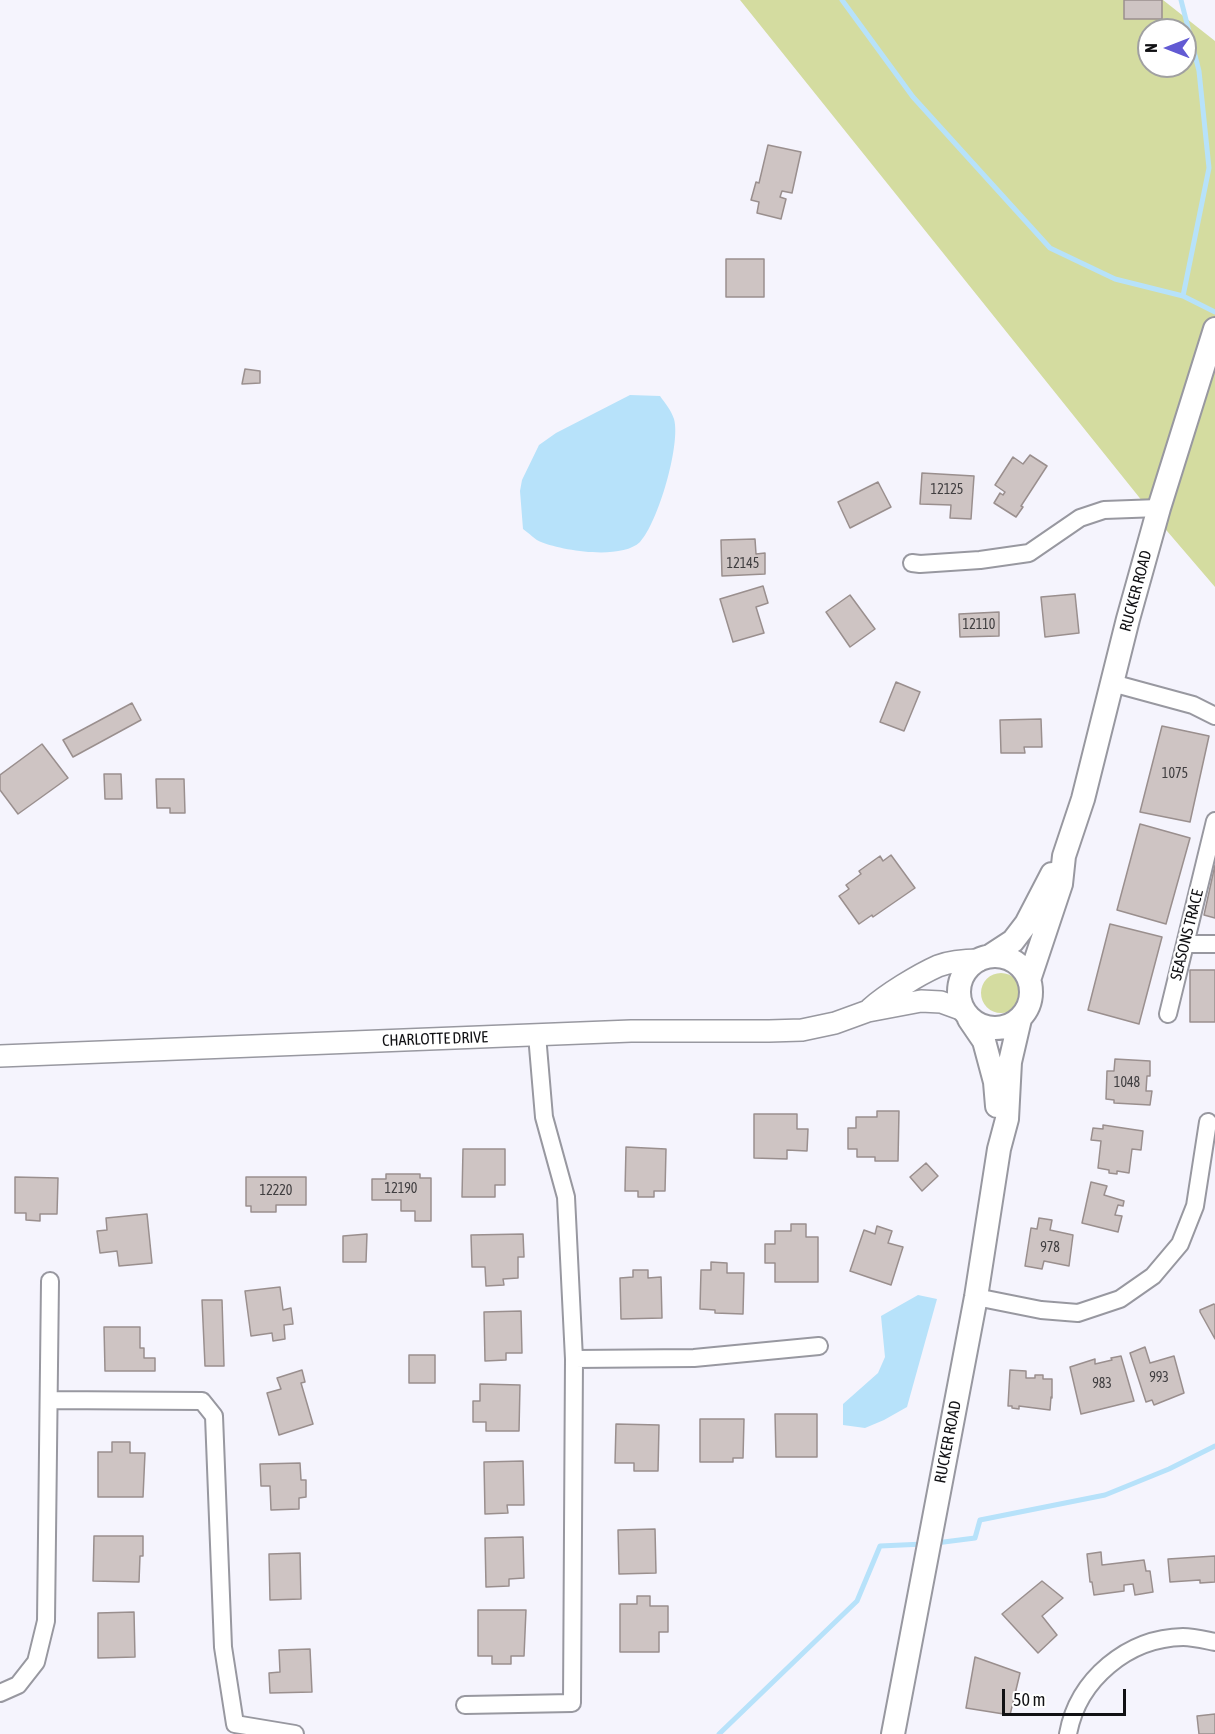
<!DOCTYPE html>
<style>
body{margin:0}
#map{position:relative;width:1215px;height:1734px;overflow:hidden;background:#f5f4fd;font-family:"Asap Condensed",sans-serif}
canvas{display:block}
.north{position:absolute;left:1137px;top:18px;width:60px;height:60px;box-sizing:border-box;background:#fff;border:2px solid #a0a0a1;border-radius:50%;rotate:270deg;font-size:16px;font-weight:700;line-height:24px;text-align:center;color:#111114}
.north::after{content:'';display:block;margin:auto;width:21px;height:27px;background:#625ad3;clip-path:polygon(50% 0,100% 100%,50% 72%,0 100%)}
.scale{position:absolute;left:1002px;top:1689px;width:124px;height:27px;box-sizing:border-box;border:3px solid #111114;border-top:0;padding-left:8px;font-size:18px;line-height:21px;white-space:nowrap;color:#111114;-webkit-text-stroke:4px #fff;paint-order:stroke}
</style>
<div id="map">
<canvas width="1215" height="1734"></canvas>
<div class="north">N</div>
<div class="scale">50 m</div>
</div>
<script>
const ctx = document.querySelector('canvas').getContext('2d');
ctx.lineJoin = 'round';
function fillPath(path, color) {
  ctx.fillStyle = color;
  ctx.fill(path, 'evenodd');
}
function stroke(path, color, width, dash) {
  ctx.strokeStyle = color;
  ctx.lineWidth = width;
  ctx.lineCap = dash ? 'butt' : 'round';
  ctx.setLineDash(dash || []);
  ctx.stroke(path);
}
function label(font, color, halo, rows, align = 'center') {
  ctx.font = font + ' "Asap Condensed",sans-serif';
  ctx.lineWidth = 4.5;
  ctx.setLineDash([]);
  ctx.textBaseline = 'middle';
  ctx.strokeStyle = halo;
  ctx.fillStyle = color;
  for (const [text, x, y, turn = 0] of rows) {
    ctx.save();
    ctx.translate(x, y);
    ctx.rotate((+turn || 0) * Math.PI / 180);
    ctx.textAlign = isNaN(turn) ? turn : align;
    if (halo) ctx.strokeText(text, 0, 0);
    ctx.fillText(text, 0, 0);
    ctx.restore();
  }
}
const green = new Path2D(`
 M740 0H1163L1215 41V587L1155 517ZM1149 30H1185V66H1149Z
 M981 993a20 20 0 1 1 40 0a20 20 0 1 1-40 0Z`);
const water = new Path2D(`
 M630 395 660 396C665 403 671 410 674 419 681 444 658 523 640 542 621 560 564 551 541 542 535 540 529 533 523 529L520 491 522 480 539 445 556 433Z
 M918 1295 937 1299 907 1407 884 1420 865 1428 843 1425V1404L878 1373 885 1357 881 1316Z`);
const stream = new Path2D(`
 M842 0 913 97 1050 248 1115 279 1183 296
 M1181 0 1199 71 1209 168 1183 296 1215 312
 M936 1543 975 1538 980 1520 1105 1495 1169 1469 1215 1446
 M719 1734 857 1601 880 1546 924 1544`);
const building = new Path2D(`
 M1124 0H1162V19H1124Z
 M768 145 801 152 792 193 782 191 780 197 786 199 781 219 757 213 759 202 751 200 756 182 759 183Z
 M726 259H764V297H726Z
 M245 369 260 371V383L242 384Z
 M1030 455 1047 466 1021 506 1023 507 1016 517 994 503 1000 493 1003 495 1005 492 995 485 1013 457 1023 464Z
 M922 473 974 476 971 519 950 518 951 505 920 504Z
 M878 482 891 507 850 528 838 502Z
 M755 539 756 554 765 553V574L722 576 721 540Z
 M763 586 768 603 756 607 764 633 733 642 720 599Z
 M1075 594 1079 633 1045 637 1041 597Z
 M850 595 875 629 850 647 826 612Z
 M999 612V636L960 637 959 614Z
 M896 682 920 692 904 731 880 722Z
 M132 703 141 720 73 757 63 740Z
 M1041 719 1042 747H1024L1025 753H1001L1000 720Z
 M1162 726 1209 736 1190 822 1140 812Z
 M42 744 68 778 18 814 0 790V775Z
 M104 774H121L122 799H105Z
 M156 779H184L185 813H170V808H157Z
 M1140 824 1190 838 1166 924 1117 910Z
 M891 855 915 888 873 917 872 915 859 924 839 896 849 889 846 885 861 874 859 871 880 856 883 861Z
 M1215 865V918L1204 915Z
 M1110 924 1162 937 1139 1024 1088 1010Z
 M1190 970H1215V1022H1190Z
 M1115 1059 1150 1061V1076H1147L1146 1091H1152L1150 1105 1114 1103V1100L1106 1099 1107 1071H1114Z
 M877 1111H899L898 1161H875V1157H857V1149H848V1128H856V1117H877Z
 M754 1114H797V1129H808L807 1151 787 1150V1159L754 1158Z
 M1103 1125 1143 1131 1141 1150 1132 1149 1129 1173 1117 1171V1174L1109 1173V1170L1098 1168 1101 1141 1091 1140 1093 1128 1103 1129Z
 M626 1147 666 1149 665 1191H654V1197H638V1191H625Z
 M463 1149H505V1185H495V1197H462Z
 M926 1163 938 1176 922 1191 910 1177Z
 M386 1174H420V1178H431V1221H415V1211H401V1200H372V1179H386Z
 M15 1177 58 1178 57 1214H40V1221L26 1220V1213H15Z
 M246 1177H306V1205H276V1212H251V1206H246Z
 M1091 1182 1107 1186 1104 1195 1124 1201 1123 1206 1118 1205 1115 1215 1122 1216 1118 1232 1082 1223Z
 M147 1214 152 1263 119 1266 117 1251 100 1253 97 1231 107 1230 106 1218Z
 M1039 1218 1052 1220 1050 1230 1073 1235 1069 1266 1044 1261 1042 1269 1025 1266 1031 1228 1037 1229Z
 M791 1224H806V1237H818V1282H775V1263H765V1244H775V1231H791Z
 M877 1226 892 1231 888 1243 903 1247 891 1285 850 1271 864 1230 875 1234Z
 M367 1234 366 1262H343V1236Z
 M523 1234 524 1257H518V1278L503 1279 504 1285 486 1286 485 1267H472L471 1235Z
 M711 1262 727 1263V1273H744L743 1314 715 1313V1310L700 1309 701 1270H711Z
 M633 1270H648V1278L661 1277 662 1318 621 1319 620 1278 633 1277Z
 M280 1287 283 1310 291 1308 293 1324 284 1325 285 1339 273 1341 272 1333 251 1336 245 1291Z
 M202 1300H222L224 1366H205Z
 M1214 1304 1215 1305V1339L1200 1312V1310Z
 M521 1311 522 1353H506V1360L485 1361 484 1312Z
 M104 1327H140V1348H144V1358H155V1371H105Z
 M1145 1347 1150 1363 1174 1356 1184 1393 1154 1405 1152 1400 1146 1402 1130 1353Z
 M409 1355H435V1383H409Z
 M1121 1356 1134 1401 1081 1414 1070 1367 1095 1359V1364L1112 1360 1111 1358Z
 M302 1370 305 1382 301 1383 313 1424 279 1435 267 1393 281 1389 277 1378Z
 M1010 1370 1026 1371V1378H1035V1375H1043V1379H1052V1398L1051 1397 1050 1410 1019 1406V1409L1012 1408V1406H1008Z
 M480 1384 520 1385 519 1431H486V1422H473V1401H480Z
 M775 1414H817V1457H776Z
 M700 1419H744L743 1458H733V1462H700Z
 M616 1424 659 1425 658 1471H634V1463H615Z
 M112 1442H130V1453H145L143 1497H98V1452H112Z
 M523 1461 524 1505H507L508 1513 485 1514 484 1462Z
 M300 1463 301 1480H306V1497L299 1498V1509L271 1510 270 1486H261L260 1464Z
 M655 1529 656 1573 619 1574 618 1530Z
 M94 1536H143V1556H140L139 1582 93 1581Z
 M523 1537 524 1578 509 1579V1586L486 1587 485 1538Z
 M1101 1552 1102 1565 1144 1560 1146 1571H1150L1153 1592 1135 1595 1133 1584 1124 1585V1591L1094 1595 1092 1582H1090L1087 1554Z
 M300 1553 301 1599 270 1600 269 1554Z
 M1215 1556V1582L1200 1583V1580L1170 1582 1168 1559Z
 M1042 1581 1063 1598 1042 1616 1057 1635 1038 1653 1002 1614Z
 M637 1596H650V1606H668V1632H659V1652H620V1604H637Z
 M478 1610H526L524 1656H511V1664H492V1656H478Z
 M134 1612 135 1657 98 1658V1613Z
 M310 1649 312 1692 270 1693 269 1673 280 1672 279 1650Z
 M975 1657 1020 1673 1010 1715 966 1708Z
 M1215 1714V1734H1199L1197 1716Z`);
const minor = new Path2D(`
 M912 563 920 564 980 560 1029 553 1080 518 1104 510 1159 508
 M1112 683 1193 705 1215 716
 M1185 944H1215
 M1168 1014 1215 821
 M976 1297 1041 1310 1078 1313 1120 1299 1153 1276 1180 1244 1195 1206 1208 1122
 M574 1359 694 1358 819 1346
 M49 1400 202 1401 214 1416 223 1647 235 1724 295 1734
 M0 1693 18 1685 36 1662 46 1621 50 1281
 M465 1705 572 1703 574 1359 566 1197 544 1117 537 1035
 M1068 1734C1078 1679 1128 1638 1183 1637 1193 1637 1205 1640 1215 1642`);
const tertiary = new Path2D(`
 M870 1009C887 994 918 975 938 966 951 961 965 960 979 960
 M0 1056 631 1031H769L802 1030 835 1023 868 1011 921 1001 941 1002 963 1010`);
const secondary = new Path2D(`
 M959 992a36 36 0 1 1 72 0a36 36 0 1 1-72 0Z
 M990 956 1013 941 1026 924 1052 874
 M1029 980 1061 884 1064 856 1083 799 1128 619 1159 508 1215 329
 M969 1019 984 1041 995 1082 997 1106
 M893 1734 976 1297 999 1149 1007 1119 1010 1062 1020 1019`);
const numberNames = [
 ["12125",947,490],
 ["12145",743,564],
 ["12110",979,625],
 ["1075",1175,774],
 ["1048",1127,1083],
 ["12190",401,1189],
 ["12220",276,1191],
 ["978",1050,1248],
 ["993",1159,1378],
 ["983",1102,1384]
];
const streetNames = [
 ["RUCKER ROAD",1136,591,-75],
 ["SEASONS TRACE",1187,935,-76],
 ["CHARLOTTE DRIVE",435,1039,-2],
 ["RUCKER ROAD",948,1442,-79]
];
fillPath(green, '#d4dca0');
fillPath(water, '#b7e2fa');
stroke(stream, '#b7e2fa', 5);
fillPath(building, '#cec4c3');
stroke(building, '#9a8f8e', 1.5);
stroke(minor, '#9898a0', 20);
stroke(tertiary, '#9898a0', 24);
stroke(secondary, '#9898a0', 26);
stroke(minor, '#fff', 16);
stroke(tertiary, '#fff', 21);
stroke(secondary, '#fff', 22);
label('14px', '#403e40', null, numberNames);
label('16px', '#111114', '#fff', streetNames);
</script>
